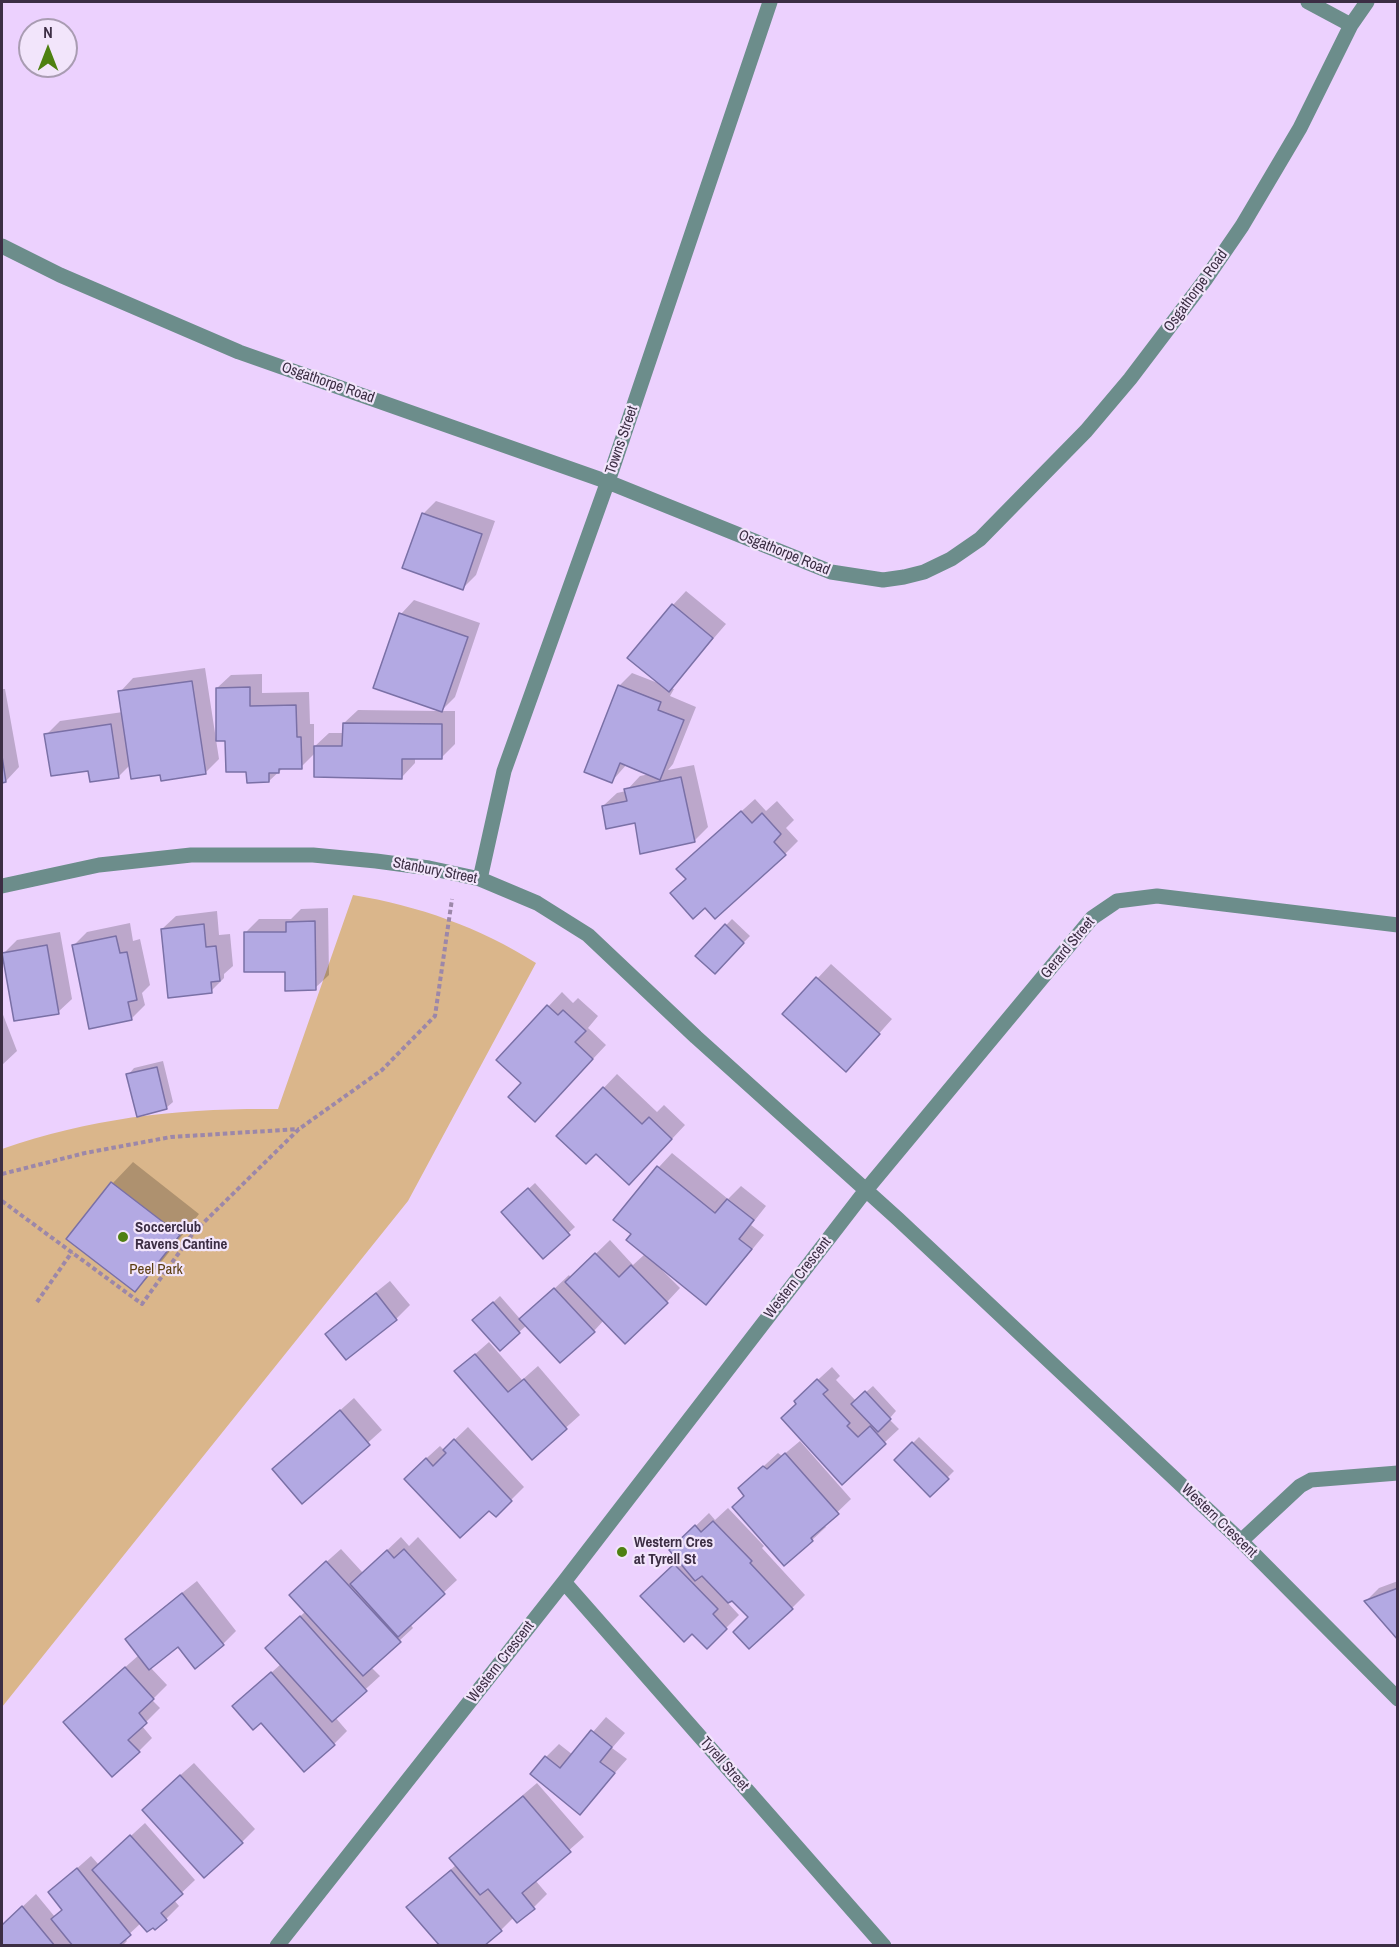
<!DOCTYPE html>
<style>
body{margin:0}
#map{position:relative;width:1399px;height:1947px;overflow:hidden;background:#ecd1fe;font-family:"Archivo Narrow",sans-serif}
canvas{display:block}
.frame{position:absolute;inset:0;border:3px solid #3c2e44;pointer-events:none}
.north{position:absolute;left:18px;top:18px;width:60px;height:60px;box-sizing:border-box;background:#f2e5fb;border:2px solid #a99cb2;border-radius:50%;rotate:0deg;font-size:16px;font-weight:700;line-height:24px;text-align:center;color:#3c2e44}
.north::after{content:'';display:block;margin:auto;width:21px;height:27px;background:#4e8011;clip-path:polygon(50% 0,100% 100%,50% 72%,0 100%)}
</style>
<div id="map">
<canvas width="1399" height="1947"></canvas>
<div class="frame"></div>
<div class="north">N</div>
</div>
<script>
const ctx = document.querySelector('canvas').getContext('2d');
ctx.lineJoin = 'round';
function fillPath(path, color) {
  ctx.fillStyle = color;
  ctx.fill(path, 'evenodd');
}
function stroke(path, color, width, dash) {
  ctx.strokeStyle = color;
  ctx.lineWidth = width;
  ctx.lineCap = dash ? 'butt' : 'round';
  ctx.setLineDash(dash || []);
  ctx.stroke(path);
}
function label(font, color, halo, rows, align = 'center') {
  ctx.font = font + ' "Archivo Narrow",sans-serif';
  ctx.lineWidth = 4.5;
  ctx.setLineDash([]);
  ctx.textBaseline = 'middle';
  ctx.strokeStyle = halo;
  ctx.fillStyle = color;
  for (const [text, x, y, turn = 0] of rows) {
    ctx.save();
    ctx.translate(x, y);
    ctx.rotate((+turn || 0) * Math.PI / 180);
    ctx.textAlign = isNaN(turn) ? turn : align;
    if (halo) ctx.strokeText(text, 0, 0);
    ctx.fillText(text, 0, 0);
    ctx.restore();
  }
}
const green = new Path2D(`
 M353 895C419 906 479 927 536 963L408 1201 2 1707V1149C94 1117 181 1108 278 1109Z`);
const shadow = new Path2D(`
 M436 501 495 521 476 575 463 588 423 514Z
 M686 591 726 624 671 688 674 689 670 696 696 707 673 764 668 770 694 765 708 827 694 841 636 822 603 806 617 793 626 791 640 776 650 774 627 764 612 781 619 686 632 673 658 683 673 605Z
 M414 600 480 623 455 697 441 711H455V744L441 758 415 757V763L402 777 315 753 301 767 283 768 269 781 248 770 227 739 217 688 231 675 262 674V693L309 692 310 724H314V747L329 733H344V723L358 710 440 711 401 614Z
 M205 668 219 759 205 773H161L131 764 118 777 89 769 46 735 60 721 123 712 120 692 133 678Z
 M2 689H5L19 767 6 781H2Z
 M755 799 766 811 777 801 794 820 786 828 798 841 785 854 687 879 692 856Z
 M328 908 329 975 315 988 287 970 245 933 259 919H291L301 909Z
 M217 911 219 935 230 934 233 966 224 974V978L211 991 162 929 176 916Z
 M732 919 750 936 715 972 697 956Z
 M130 923 133 941 140 939 150 985 142 993 145 1005 131 1019 73 946 87 932Z
 M60 932 72 999 58 1012 4 953 17 940Z
 M831 964 892 1019 859 1056 784 1014Z
 M562 992 573 1003 578 998 598 1016 588 1028 606 1045 548 1107 498 1060Z
 M2 1012 17 1051 2 1065Z
 M163 1061 173 1102 166 1108 128 1075 134 1068Z
 M617 1074 657 1112 664 1105 685 1125 643 1170 558 1136Z
 M672 1153 728 1199 741 1186 766 1206 751 1225 764 1235 719 1290 706 1303 664 1269 662 1270 680 1288 667 1302 604 1320 594 1331 527 1325 500 1349 481 1314 500 1296 521 1320 569 1275 571 1278 610 1240 633 1265 645 1254 633 1234 615 1220 659 1167Z
 M133 1162 199 1214 155 1270 135 1290 68 1239 113 1183Z
 M535 1183 575 1227 543 1256 510 1206Z
 M390 1281 410 1305 396 1319 346 1358 327 1334 340 1321Z
 M489 1342 522 1380 538 1366 580 1415 532 1458 456 1371Z
 M832 1367 840 1376 836 1380 856 1401 873 1386 896 1411 889 1419 899 1429 842 1482 798 1403 810 1387Z
 M354 1398 382 1430 302 1502 274 1469Z
 M468 1427 524 1487 496 1515 489 1509 419 1465 440 1446 444 1450Z
 M919 1437 954 1471 930 1495 896 1460Z
 M800 1441 851 1499 824 1525 826 1527 812 1540 784 1564 746 1495 740 1488 778 1453 782 1456Z
 M728 1508 764 1546 762 1548 805 1595 792 1608 750 1617 733 1599 727 1602 739 1615 707 1647 692 1632 642 1596 680 1560 671 1550 709 1513 715 1520Z
 M401 1537 409 1546 418 1537 457 1580 410 1624 413 1628 371 1667 380 1676 335 1717 347 1731 334 1744 261 1721 234 1706 281 1664 280 1635 306 1611 304 1582 341 1549 363 1573Z
 M197 1581 236 1631 223 1644 178 1645 150 1667 167 1685 152 1700 160 1708 142 1726 152 1738 139 1751 78 1709 139 1655 127 1640 140 1626Z
 M1398 1581V1638L1366 1601 1379 1588Z
 M606 1717 625 1733 612 1748 627 1759 580 1813 546 1757 559 1744 573 1755Z
 M194 1763 255 1829 242 1842 157 1796Z
 M537 1783 584 1837 535 1880 547 1894 534 1907 518 1921 514 1917 501 1930 408 1907 456 1865 451 1859 464 1845Z
 M145 1823 195 1880 174 1900 179 1906 166 1919 141 1923 125 1938 127 1941 122 1946H2V1926L36 1894 55 1917 64 1909 50 1892 91 1856 99 1865Z`);
const building = new Path2D(`
 M422 513 482 534 463 590 402 568Z
 M672 604 713 638 669 692 627 658Z
 M399 613 468 637 442 712 373 688Z
 M192 681 206 774 161 781 160 775 131 779 118 691Z
 M618 685 661 702 658 710 684 720 660 780 620 763 612 783 584 772Z
 M250 687V706L296 705 297 737H301L302 769H279V773H269V782L247 783 246 772H226L225 741H216V688Z
 M343 723 442 724V759H402V779L314 777V746H342Z
 M111 724 119 778 90 782 88 771 51 776 44 734Z
 M2 756 6 782 2 783Z
 M681 777 695 842 640 854 635 823 606 829 602 806 627 801 624 789Z
 M741 811 752 823 762 813 781 834 774 842 786 855 715 919 705 908 693 919 670 893 686 879 676 869Z
 M315 921 316 990 285 991V972H244V932H286V922Z
 M204 924 206 947 216 946 220 981 211 982 212 993 168 998 161 929Z
 M725 924 744 943 715 974 695 956Z
 M116 936 120 953 127 952 137 1000 128 1002 132 1020 89 1029 72 945Z
 M47 945 59 1014 14 1021 2 953Z
 M816 977 880 1034 846 1072 782 1014Z
 M547 1005 558 1015 563 1010 586 1031 575 1042 593 1059 535 1122 508 1097 521 1083 496 1060Z
 M157 1067 167 1109 137 1117 126 1074Z
 M603 1087 642 1124 649 1117 672 1139 629 1185 596 1154 586 1164 556 1136Z
 M657 1166 715 1213 727 1199 754 1220 739 1239 752 1249 706 1305 626 1240 631 1234 613 1220Z
 M111 1182 180 1235 135 1292 66 1239Z
 M528 1188 570 1235 543 1259 501 1212Z
 M595 1253 619 1277 631 1265 668 1303 625 1344 565 1282Z
 M554 1288 595 1332 560 1363 519 1319Z
 M376 1293 397 1320 346 1360 325 1334Z
 M493 1302 520 1333 500 1351 472 1320Z
 M475 1354 508 1392 524 1379 567 1429 532 1460 454 1371Z
 M817 1379 828 1390 823 1394 850 1423 847 1426 858 1437 870 1426 886 1444 842 1485 781 1418 796 1404 794 1401Z
 M865 1391 891 1419 878 1432 851 1404Z
 M340 1410 370 1445 302 1504 272 1469Z
 M454 1439 512 1501 496 1517 489 1511 460 1538 404 1479 426 1458 433 1466 446 1453 443 1450Z
 M912 1442 949 1479 930 1497 894 1460Z
 M785 1453 839 1514 811 1538 813 1541 784 1566 732 1507 744 1496 738 1488 763 1466 767 1469Z
 M713 1521 752 1561 750 1563 793 1609 749 1649 733 1632 748 1617 732 1601 728 1603 702 1576 695 1581 669 1550 695 1525 701 1532Z
 M404 1549 445 1594 398 1637 350 1584 387 1550 394 1558Z
 M326 1561 401 1642 363 1676 289 1595Z
 M674 1564 718 1609 713 1614 727 1629 707 1649 692 1634 684 1642 640 1596Z
 M1398 1588V1640L1364 1601Z
 M182 1593 224 1645 195 1669 178 1647 149 1670 125 1639Z
 M300 1616 367 1691 332 1722 265 1648Z
 M125 1667 154 1699 139 1713 147 1723 128 1740 140 1752 112 1777 63 1722Z
 M271 1672 335 1745 304 1772 261 1723 253 1730 232 1706Z
 M591 1730 612 1747 600 1762 615 1773 580 1815 530 1774 545 1756 560 1768Z
 M180 1775 243 1843 204 1878 142 1810Z
 M523 1796 571 1852 522 1893 535 1909 517 1923 488 1889 480 1895 449 1858Z
 M130 1835 183 1894 161 1913 167 1920 155 1930 153 1928 147 1932 92 1870Z
 M77 1868 131 1935 118 1946H73L51 1919 62 1910 48 1892Z
 M451 1870 502 1931 484 1946H440L406 1907Z
 M22 1906 55 1946H2V1925Z`);
const path = new Path2D(`
 M2 1174 85 1153 171 1137 299 1129
 M2 1201 142 1304 194 1232 299 1129 382 1070 435 1016 452 899
 M37 1302 72 1252`);
const minor = new Path2D(`
 M1308 2 1351 25
 M2 246 60 275 239 352 608 482 831 572 883 580 904 577 924 572 951 559 980 539 1086 431 1130 379 1205 280 1242 226 1300 128 1351 25 1367 2
 M480 879 504 771 613 467 770 2
 M2 886 99 865 191 855H313L376 861 429 868 480 879 537 903 588 935 696 1037 898 1219 1241 1541 1398 1699
 M1241 1541 1300 1486 1311 1480 1398 1473
 M564 1582 884 1946
 M277 1946 564 1582 866 1190 1092 918 1117 901 1157 896 1398 925`);
const markers = [
 [123,1237,6,"#4e8011"],
 [622,1552,6,"#4e8011"]
];
const streetNames = [
 ["Osgathorpe Road",1196,291,-54],
 ["Osgathorpe Road",328,383,19],
 ["Towns Street",622,440,-71],
 ["Osgathorpe Road",784,553,22],
 ["Stanbury Street",435,871,11],
 ["Gerard Street",1068,948,-50],
 ["Western Crescent",798,1278,-52],
 ["Western Crescent",1219,1521,44],
 ["Western Crescent",501,1662,-52],
 ["Tyrell Street",724,1764,49]
];
const poiNames = [
 ["Soccerclub",135,1228],
 ["Ravens Cantine",135,1245],
 ["Western Cres",634,1543],
 ["at Tyrell St",634,1560]
];
const parkNames = [
 ["Peel Park",156,1270]
];
fillPath(green, '#dab68b');
fillPath(shadow, '#0003');
fillPath(building, '#b3a9e3');
stroke(building, '#7a70a6', 1.5);
stroke(path, '#9c87a9', 4, [4.5, 3]);
stroke(minor, '#6c8d8b', 15);
for (const [x, y, r, color] of markers) {
  const dot = new Path2D();
  dot.arc(x, y, r, 0, 2 * Math.PI);
  ctx.fillStyle = color;
  ctx.fill(dot);
  stroke(dot, '#f2e5fb', 2);
}
label('15px', '#3c2e44', '#f2e5fb', streetNames);
label('bold 15px', '#3c2e44', '#f2e5fb', poiNames, 'left');
label('15px', '#5c3e12', '#f2e5fb', parkNames);
</script>
